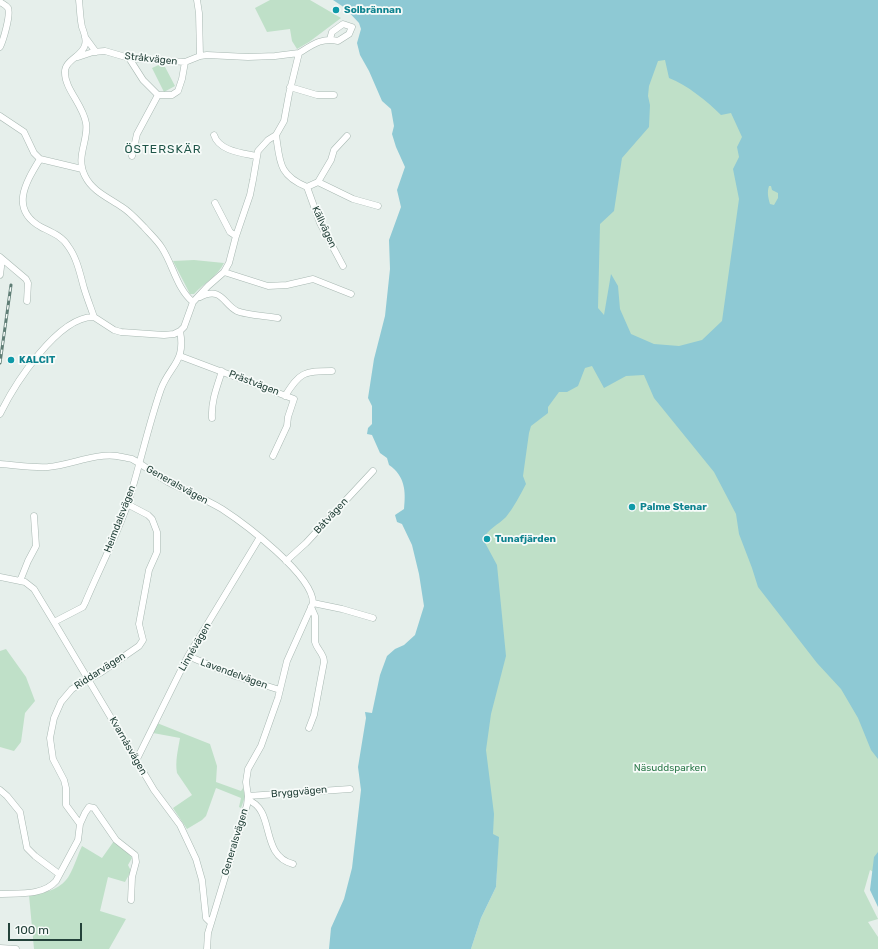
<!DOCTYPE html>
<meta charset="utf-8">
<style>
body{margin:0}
#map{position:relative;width:878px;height:949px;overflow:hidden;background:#e6efeb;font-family:Rubik,sans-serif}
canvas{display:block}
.scale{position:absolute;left:8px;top:923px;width:74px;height:18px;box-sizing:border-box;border:2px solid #24423a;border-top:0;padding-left:5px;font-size:12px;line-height:14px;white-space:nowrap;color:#24423a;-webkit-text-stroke:3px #f7fbf9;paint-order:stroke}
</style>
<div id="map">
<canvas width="878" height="949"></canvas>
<div class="scale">100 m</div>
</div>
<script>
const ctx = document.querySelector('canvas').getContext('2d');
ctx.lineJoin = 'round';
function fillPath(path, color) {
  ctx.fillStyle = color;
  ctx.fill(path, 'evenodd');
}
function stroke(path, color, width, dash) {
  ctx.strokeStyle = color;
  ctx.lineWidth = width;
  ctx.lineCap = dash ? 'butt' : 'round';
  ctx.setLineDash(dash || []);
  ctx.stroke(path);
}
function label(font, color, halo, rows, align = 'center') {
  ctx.font = font + ' Rubik,sans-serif';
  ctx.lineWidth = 3.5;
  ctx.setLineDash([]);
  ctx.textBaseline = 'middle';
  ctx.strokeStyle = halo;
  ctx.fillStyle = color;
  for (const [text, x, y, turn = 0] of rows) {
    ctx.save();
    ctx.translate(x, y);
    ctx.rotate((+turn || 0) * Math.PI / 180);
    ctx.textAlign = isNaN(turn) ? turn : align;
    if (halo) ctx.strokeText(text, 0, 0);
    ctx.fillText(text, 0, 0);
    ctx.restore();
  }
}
const green = new Path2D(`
 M270 0H310L341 18 309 42 297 49 292 41 290 29 267 32 255 8Z
 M761 0 878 251V875L870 870 864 891 878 919 868 922 878 937V949H471L481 918 496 887 498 844 428 715 503 63Z
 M163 63 175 86 164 92 152 68Z
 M194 260 224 263C218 276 204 283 194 294H190L173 261Z
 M6 649 26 677 35 701 25 713 21 742 14 751 0 747V651Z
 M157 723 210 744 217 766 216 782 241 791 243 788 245 797 241 808 239 807 241 798 216 788 206 816 202 820 187 829 173 808 192 795 177 773C175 761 178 750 180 738L153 733Z
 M114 841 125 849 132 858 128 865 131 871 125 882 108 877 100 911 126 919 109 949H34L29 895C41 894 58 890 66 880 72 874 78 854 82 846L102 858Z`);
const water = new Path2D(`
 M333 0H878V759L871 750 858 718 841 689 817 663 758 587 752 568 739 534 736 514 714 472 654 398 644 375 626 376 604 388 592 366 585 368 578 386 567 392H559L548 407V413L531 426 529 433 523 476 526 484C520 495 514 507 506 517 498 525 488 529 483 539L497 565 506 656 491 714 486 750 494 814 493 834 499 837 496 887 481 918 471 949H329L331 928 344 899 352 868 361 790 358 767 366 718 365 712 372 713 380 675 387 656 395 649 404 645 415 635 424 606 419 574 412 545 402 524 397 522 395 515 404 509C406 491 405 476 389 465L387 458 380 453 372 435 367 434 368 428 372 424V406L368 398 374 359 385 316 390 269 389 240 401 207 397 190 405 167 396 147 392 134 394 126 391 109 382 101 369 71 360 55 357 43 361 29 359 23 345 8ZM665 60 669 78C687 85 707 101 721 115L731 113 742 137 737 147 739 157 733 169 739 199 722 321 702 340 679 346 654 344 631 334 620 309 618 286 611 274 604 315 598 308 600 224 614 211 622 158 649 127 650 105 648 96 649 86 658 61ZM769 186H771L772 190 778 193V198L774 205 770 204C768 197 767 192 769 186Z
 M878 852V907L870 890 874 857Z`);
const minor = new Path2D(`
 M79 0C80 9 80 18 82 27 84 33 87 38 85 45 82 57 64 60 65 73 65 89 83 105 86 123 89 140 75 157 85 176 92 191 109 198 122 207 130 212 137 220 144 227 150 234 157 240 162 248 173 265 177 289 193 302
 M197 0 199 13 200 56
 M0 2C3 4 6 5 8 8 11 15 3 41 0 47
 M85 37 96 52
 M78 57 93 52 105 51 129 58 185 62 200 56 207 55 248 57 275 56 299 53
 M129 58 143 80 158 95H172L178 91 182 79 185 62
 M290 87 317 95H334
 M0 116 24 132 34 153 40 159 82 169
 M214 135C219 151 242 153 256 156
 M276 135C280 161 278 175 307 187L318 182 353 199 378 206
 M132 156 137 134 158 95
 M40 159C26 182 9 209 41 227 51 232 62 236 68 246 77 258 80 274 84 288 87 298 91 308 94 317
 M318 182 331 160 334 150 347 136
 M307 187 320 223 343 266
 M215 203 230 232 236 236
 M0 257 26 279 28 283 27 301
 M224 272 268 286 287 285 313 279 351 294
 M0 275 2 259
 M200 297C222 286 223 304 237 311 246 315 267 316 278 318
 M180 356 294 399 288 417 287 426 273 456
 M285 396C300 372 304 371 332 371
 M0 414C14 385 58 316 94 317L114 330 121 332 164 335 174 334 180 331 184 327 193 302 208 286 224 272 229 263 236 236 250 195 253 180 258 151 268 140 276 135 284 121 289 94 299 53C312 45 322 37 338 41L349 34 352 27 343 24 332 32 330 39
 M212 418C211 401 217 387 222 371
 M0 464C16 465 32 468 48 467 71 465 95 453 117 456 122 457 128 458 132 459 142 464 157 476 168 482 186 491 205 499 222 509 245 524 313 575 313 603L287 661 278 698 261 746 248 769 246 782 248 796 247 805 208 933 207 949
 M286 561 306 543 373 471
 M0 577 25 582 34 589 54 622 154 790 180 825 196 859 202 880 206 918 211 923
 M20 581 28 561 36 546 34 516
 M313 603 342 609 373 618
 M54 622 83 607 85 603C99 570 116 537 128 503 140 465 148 426 161 389 170 365 186 362 180 331
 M188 656 235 676 280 690
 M309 728 314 715 324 662C324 653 317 650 315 642V616L311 607
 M136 761 188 656 260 537
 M0 790 7 796 20 812 27 848 35 856 59 874
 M248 796 350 789
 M248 800C276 810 259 855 293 864
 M80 824 85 813 89 807 94 808 116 840 135 855 136 862 132 877 131 900
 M0 894C18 893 43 896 56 881L78 840 80 824 66 805V788L64 780 53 759 50 738 54 718 61 702 72 689 100 673 139 646 143 640 139 624 149 570 157 552V532L152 519 148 515 127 504
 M0 948 16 949`);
const rail = new Path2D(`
 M0 363 11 285`);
const markers = [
 [336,10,4,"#0f9aa8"],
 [11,360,4,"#0f9aa8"],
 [632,507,4,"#0f9aa8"],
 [487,539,4,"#0f9aa8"]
];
const cultureNames = [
 ["Solbrännan",344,10],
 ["KALCIT",19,360],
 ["Palme Stenar",640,507],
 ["Tunafjärden",495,539]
];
const streetNames = [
 ["Stråkvägen",151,59,6],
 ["Källvägen",324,227,65],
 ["Prästvägen",254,383,21],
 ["Generalsvägen",177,485,29],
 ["Båtvägen",331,516,-47],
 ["Heimdalsvägen",120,519,-69],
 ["Linnévägen",195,647,-60],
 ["Riddarvägen",100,671,-33],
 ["Lavendelvägen",234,674,20],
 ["Kvarnåsvägen",128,746,60],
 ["Bryggvägen",299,792,-5],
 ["Generalsvägen",235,842,-73]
];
const parkNames = [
 ["Näsuddsparken",670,768]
];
const quarterNames = [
 ["ÖSTERSKÄR",163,150]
];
fillPath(green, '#bfe0c8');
fillPath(water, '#8ec9d4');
stroke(minor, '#a8b8b2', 7);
stroke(minor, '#fff', 6);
stroke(rail, '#5f7d75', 3);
stroke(rail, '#f7fbf9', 1.5, [4.5]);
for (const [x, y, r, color] of markers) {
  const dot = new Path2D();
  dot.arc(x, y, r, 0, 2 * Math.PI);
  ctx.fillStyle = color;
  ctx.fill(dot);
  stroke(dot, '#f7fbf9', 1.5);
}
label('bold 10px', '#0d838f', '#f7fbf9', cultureNames, 'left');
label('10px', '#24423a', '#f7fbf9', streetNames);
label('10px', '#2d7a4b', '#f7fbf9', parkNames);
ctx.letterSpacing = '1px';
label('12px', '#1f5548', '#f7fbf9', quarterNames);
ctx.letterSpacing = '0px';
</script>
